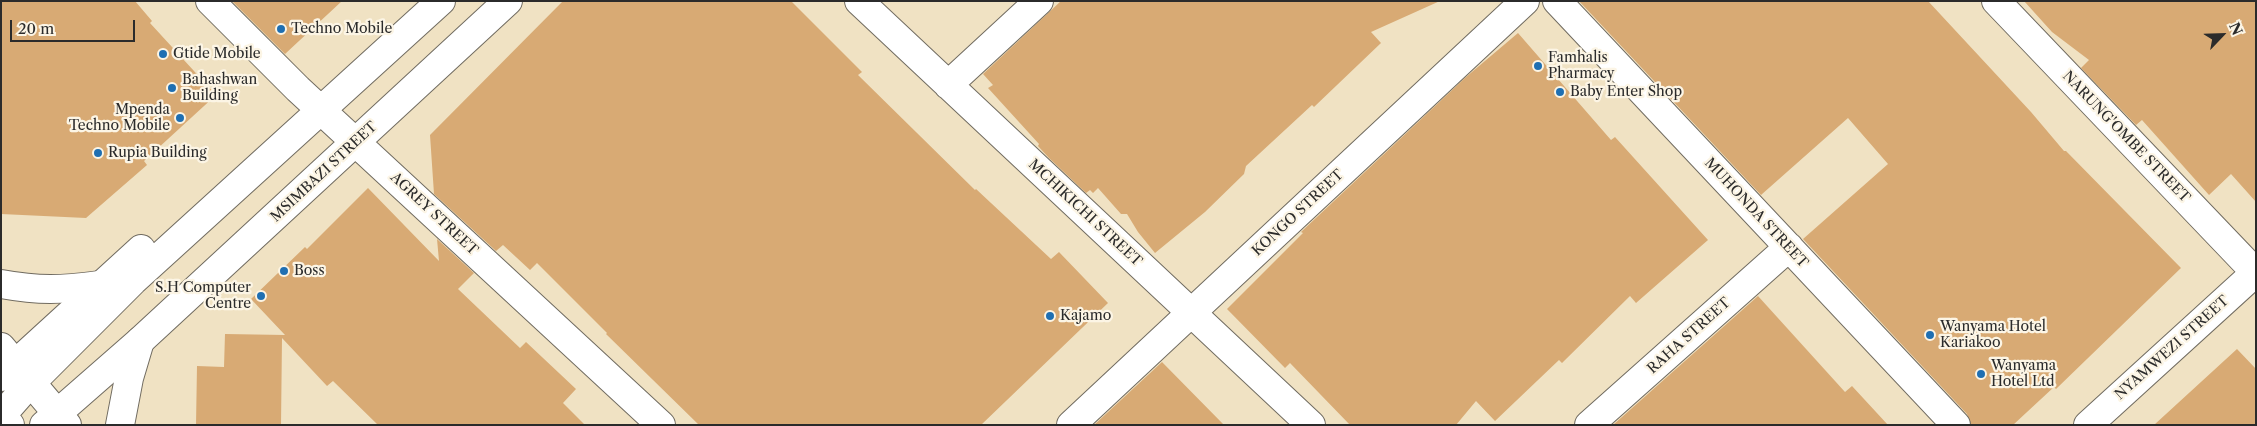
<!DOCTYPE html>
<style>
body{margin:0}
#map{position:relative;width:2257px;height:426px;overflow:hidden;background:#f0e2c3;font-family:"Libre Caslon Text",serif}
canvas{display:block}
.frame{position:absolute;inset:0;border:2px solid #2b2b2b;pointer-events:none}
.north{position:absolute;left:2197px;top:10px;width:50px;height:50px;-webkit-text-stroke:4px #fcf5e5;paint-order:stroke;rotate:66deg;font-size:14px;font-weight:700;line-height:20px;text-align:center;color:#2b2b2b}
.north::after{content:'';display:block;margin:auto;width:18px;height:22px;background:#2b2b2b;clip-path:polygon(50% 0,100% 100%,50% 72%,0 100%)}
.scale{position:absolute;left:10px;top:20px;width:125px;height:22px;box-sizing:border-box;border:2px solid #2b2b2b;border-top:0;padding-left:6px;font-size:15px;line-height:18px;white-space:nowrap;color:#2b2b2b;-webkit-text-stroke:4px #fcf5e5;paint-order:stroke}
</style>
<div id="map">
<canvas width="2257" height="426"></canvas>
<div class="frame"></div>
<div class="north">N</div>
<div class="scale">20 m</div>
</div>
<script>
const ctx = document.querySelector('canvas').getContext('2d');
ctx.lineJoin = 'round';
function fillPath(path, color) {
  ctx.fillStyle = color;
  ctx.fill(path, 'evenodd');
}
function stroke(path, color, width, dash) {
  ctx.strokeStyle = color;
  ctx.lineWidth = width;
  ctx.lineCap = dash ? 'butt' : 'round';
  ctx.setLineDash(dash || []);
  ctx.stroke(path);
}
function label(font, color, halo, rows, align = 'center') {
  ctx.font = font + ' "Libre Caslon Text",serif';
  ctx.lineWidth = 4.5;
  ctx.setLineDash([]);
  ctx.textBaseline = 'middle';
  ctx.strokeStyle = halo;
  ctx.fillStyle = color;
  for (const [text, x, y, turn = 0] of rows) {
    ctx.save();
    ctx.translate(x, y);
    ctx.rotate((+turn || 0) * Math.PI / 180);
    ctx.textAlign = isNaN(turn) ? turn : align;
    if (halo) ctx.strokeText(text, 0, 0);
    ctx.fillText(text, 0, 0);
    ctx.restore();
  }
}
const building = new Path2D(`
 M1 1H135L152 21 150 23 216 95 144 161 147 165 86 218 1 214Z
 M232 1H342L285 54Z
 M563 1H791L862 72 858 75 975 190 976 189 1051 259 1059 252 1108 303 981 425H699L606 334 607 333 537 263 530 270 503 245 496 251 434 194 430 135Z
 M1061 1H1440L1371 32 1381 43 1314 107 1312 105 1246 166 1244 174 1205 212 1155 253 1138 232 1127 214H1121L1098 188 1093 193 1090 190 1086 193 1049 158 1038 146 1039 144 988 88 993 85 983 74Z
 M1579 1H1928L2031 112 2064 151H2066L2181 268 2056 389 2054 387 2013 425H1971L1967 414 1803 239 1888 164 1848 118 1761 195Z
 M2024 1H2256V202L2231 174 2209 195 2142 120 2136 125 2081 68 2089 60 2052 32Z
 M1518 33 1611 140 1615 137 1708 240 1636 303 1630 296 1562 363 1559 360 1495 421 1476 401 1456 425H1350L1290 363 1285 368 1227 309 1303 233 1301 232 1466 77Z
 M368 188 439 261 437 239 474 273 458 289 520 348 526 342 576 389 563 403 585 425H378L333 381 327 386 282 338 281 425H196L197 366 224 367 225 334 285 335 251 299 305 247 307 249Z
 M1758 296 1845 392 1852 386 1888 425H1613Z
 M2237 349 2256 369V425H2154Z
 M1162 362 1224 425H1094Z`);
const minor = new Path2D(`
 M210 1 298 89 661 425
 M859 1 1311 425
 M1557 1 1956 425
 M1996 1 2256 273
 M948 85 1039 1
 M1 377 141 249
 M1 416 23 391 133 281 441 1
 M44 425 140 341 508 1
 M1071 425 1525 1
 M1589 425 1789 247
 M2088 425 2256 272`);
const major = new Path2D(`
 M1 284C39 291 62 290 100 285
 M1 347 67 425
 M1 416 10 425
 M120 425 129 378 140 341`);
const markers = [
 [281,29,5,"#1f6fb2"],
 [163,54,5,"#1f6fb2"],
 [1538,66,5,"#1f6fb2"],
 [172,88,5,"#1f6fb2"],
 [1560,92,5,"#1f6fb2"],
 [180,118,5,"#1f6fb2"],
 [98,153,5,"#1f6fb2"],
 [284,271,5,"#1f6fb2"],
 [261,296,5,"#1f6fb2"],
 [1050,316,5,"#1f6fb2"],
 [1930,335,5,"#1f6fb2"],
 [1981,374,5,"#1f6fb2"]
];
const poiNames = [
 ["Techno Mobile",291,29],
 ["Gtide Mobile",173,54],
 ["Famhalis",1548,58],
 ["Pharmacy",1548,74],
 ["Bahashwan",182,80],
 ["Building",182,96],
 ["Baby Enter Shop",1570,92],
 ["Mpenda",170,110,"right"],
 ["Techno Mobile",170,126,"right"],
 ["Rupia Building",108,153],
 ["Boss",294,271],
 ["S.H Computer",251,288,"right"],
 ["Centre",251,304,"right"],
 ["Kajamo",1060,316],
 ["Wanyama Hotel",1940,327],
 ["Kariakoo",1940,343],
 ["Wanyama",1991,366],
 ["Hotel Ltd",1991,382]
];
const streetNames = [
 ["NARUNG'OMBE STREET",2126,137,46],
 ["MSIMBAZI STREET",324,172,-43],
 ["MCHIKICHI STREET",1085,213,43],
 ["KONGO STREET",1298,213,-43],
 ["MUHONDA STREET",1756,213,47],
 ["AGREY STREET",434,214,43],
 ["RAHA STREET",1689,336,-42],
 ["NYAMWEZI STREET",2172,348,-42]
];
fillPath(building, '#d8aa74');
stroke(minor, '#706b60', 30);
stroke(major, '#706b60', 30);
stroke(minor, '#fff', 28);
stroke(major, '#fff', 28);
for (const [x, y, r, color] of markers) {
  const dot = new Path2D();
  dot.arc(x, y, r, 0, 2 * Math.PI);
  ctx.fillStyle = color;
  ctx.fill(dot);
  stroke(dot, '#fcf5e5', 2);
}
label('14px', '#2b2b2b', '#fcf5e5', poiNames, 'left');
label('14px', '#2b2b2b', '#fcf5e5', streetNames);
</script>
